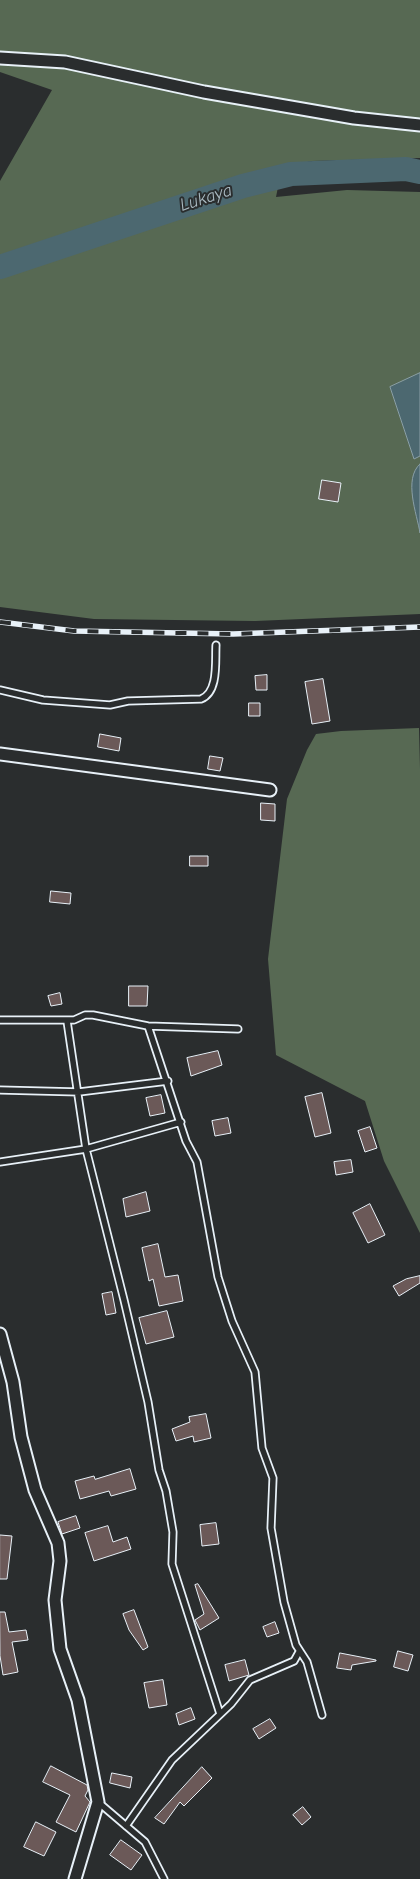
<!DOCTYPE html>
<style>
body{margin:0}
canvas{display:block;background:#2a2d2e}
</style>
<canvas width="420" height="1879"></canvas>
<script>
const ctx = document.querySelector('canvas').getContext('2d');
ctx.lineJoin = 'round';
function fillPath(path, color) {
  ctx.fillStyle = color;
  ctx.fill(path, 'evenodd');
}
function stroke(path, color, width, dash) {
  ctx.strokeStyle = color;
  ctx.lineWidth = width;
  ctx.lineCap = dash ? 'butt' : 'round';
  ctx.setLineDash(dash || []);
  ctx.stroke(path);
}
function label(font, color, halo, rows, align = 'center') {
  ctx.font = font + ' "Comic Neue",sans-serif';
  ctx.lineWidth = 4;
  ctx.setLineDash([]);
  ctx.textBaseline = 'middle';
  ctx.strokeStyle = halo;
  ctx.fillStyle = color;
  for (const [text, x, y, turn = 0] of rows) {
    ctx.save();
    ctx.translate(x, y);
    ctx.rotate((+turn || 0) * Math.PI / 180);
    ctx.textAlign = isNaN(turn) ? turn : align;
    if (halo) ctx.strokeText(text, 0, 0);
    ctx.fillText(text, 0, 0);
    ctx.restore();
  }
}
const green = new Path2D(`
 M0 0H420V158L312 161 282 167 276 197 347 190 420 192V614L255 621 94 619 0 607V181L52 90 0 72Z
 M419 728 420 769V1233L384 1161 365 1101 276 1055 268 959 287 799 307 750 316 734 341 731Z`);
const water = new Path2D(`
 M420 373V456L414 459 390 387Z
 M420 464V533C417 514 403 479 420 464Z`);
const river = new Path2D(`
 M0 267 243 186 291 174 406 169 420 172`);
const building = new Path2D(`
 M322 480 341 483 338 502 319 499Z
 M267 675V690H256L255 676Z
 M323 679 330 721 312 724 305 682Z
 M249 703H260V716H249Z
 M100 734 121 738 119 751 98 747Z
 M210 756 223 758 220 771 208 769Z
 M261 803 275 804V821L261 820Z
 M190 856H208V866H190Z
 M51 891 71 893 70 904 50 902Z
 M129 986H148L147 1006H129Z
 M60 993 62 1004 51 1006 48 996Z
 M218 1051 222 1065 191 1076 187 1058Z
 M322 1093 331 1133 315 1137 305 1097Z
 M161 1095 165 1113 150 1116 146 1098Z
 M228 1118 231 1133 215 1136 212 1121Z
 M370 1127 377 1148 365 1152 358 1131Z
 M351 1160 353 1172 336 1175 334 1162Z
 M146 1192 150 1211 126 1217 123 1199Z
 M370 1204 385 1235 368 1243 353 1213Z
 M158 1244 165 1277 178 1275 183 1301 159 1306 153 1279 149 1281 142 1248Z
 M420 1276V1283L399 1296 393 1286 406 1279Z
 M112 1292 116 1313 106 1315 102 1294Z
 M167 1311 174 1337 146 1344 139 1318Z
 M206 1414 211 1438 194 1442 193 1436 176 1441 172 1429 190 1422 189 1417Z
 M130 1469 136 1489 111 1496 109 1491 80 1499 75 1481 94 1476 95 1479Z
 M76 1516 80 1528 62 1534 58 1522Z
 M216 1523 219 1544 202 1546 200 1525Z
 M108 1526 113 1542 127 1537 131 1549 94 1561 85 1533Z
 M0 1535 12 1536 7 1579H0Z
 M198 1584 219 1618 200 1630 195 1620 204 1614 195 1585Z
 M134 1610 148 1647 143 1650 129 1630 123 1614Z
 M0 1612H5L9 1632 26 1630 28 1640 12 1642 18 1672 3 1675 0 1656Z
 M275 1622 279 1633 267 1637 263 1627Z
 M398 1651 413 1655 408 1671 394 1667Z
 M340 1653 376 1660V1661L352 1665 351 1670 337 1668Z
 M245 1660 249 1675 229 1681 225 1665Z
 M163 1680 167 1705 149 1708 144 1683Z
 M191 1708 195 1719 179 1725 176 1714Z
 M270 1719 276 1728 259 1739 253 1729Z
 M51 1766 87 1785 88 1790 85 1796 90 1802 76 1832 56 1822 70 1795 43 1782Z
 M202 1767 212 1778 184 1806 180 1802 164 1824 155 1818Z
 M112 1773 132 1777 130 1788 110 1783Z
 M303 1807 311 1817 302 1825 293 1815Z
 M36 1822 56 1832 44 1856 24 1847Z
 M121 1840 142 1855 131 1870 110 1855Z`);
const service = new Path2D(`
 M0 690 43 700 110 705 128 701 201 699C219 692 215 661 216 645
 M0 1020H74L85 1015H93L148 1026 238 1029
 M67 1021 86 1149 124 1300 148 1402 159 1470 166 1491 173 1532 172 1564 220 1714
 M148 1026 186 1141 197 1162 218 1277 232 1321 255 1372 262 1448 273 1478 271 1528 284 1602 296 1645 307 1662 322 1715
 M0 1090 79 1092 168 1081
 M0 1162 86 1149 181 1122
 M98 1802 145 1842 164 1879
 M126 1826 172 1760 231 1704 250 1680 294 1661 299 1652`);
const minor = new Path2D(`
 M0 58 65 62 204 92 354 118 420 125
 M0 754 270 790
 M0 1334 13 1382 21 1437 35 1490 58 1543 60 1561 55 1600 60 1649 78 1700 98 1802 75 1879`);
const rail = new Path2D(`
 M0 622 74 631 233 634 420 627`);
const waterNames = [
 ["Lukaya",206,198,-18]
];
fillPath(green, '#576953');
fillPath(water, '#4c6870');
stroke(water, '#8a9fa6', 1);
stroke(river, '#4c6870', 24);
fillPath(building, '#6b5958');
stroke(building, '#e8f1f8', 1);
stroke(service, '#e8f1f8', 9);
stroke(minor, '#e8f1f8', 15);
stroke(service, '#2a2d2e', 5.5);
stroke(minor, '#2a2d2e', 11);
stroke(rail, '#e8f1f8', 5.5);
stroke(rail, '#2a2d2e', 4, [11]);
label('italic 18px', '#aabac2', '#2a2d2e', waterNames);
</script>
